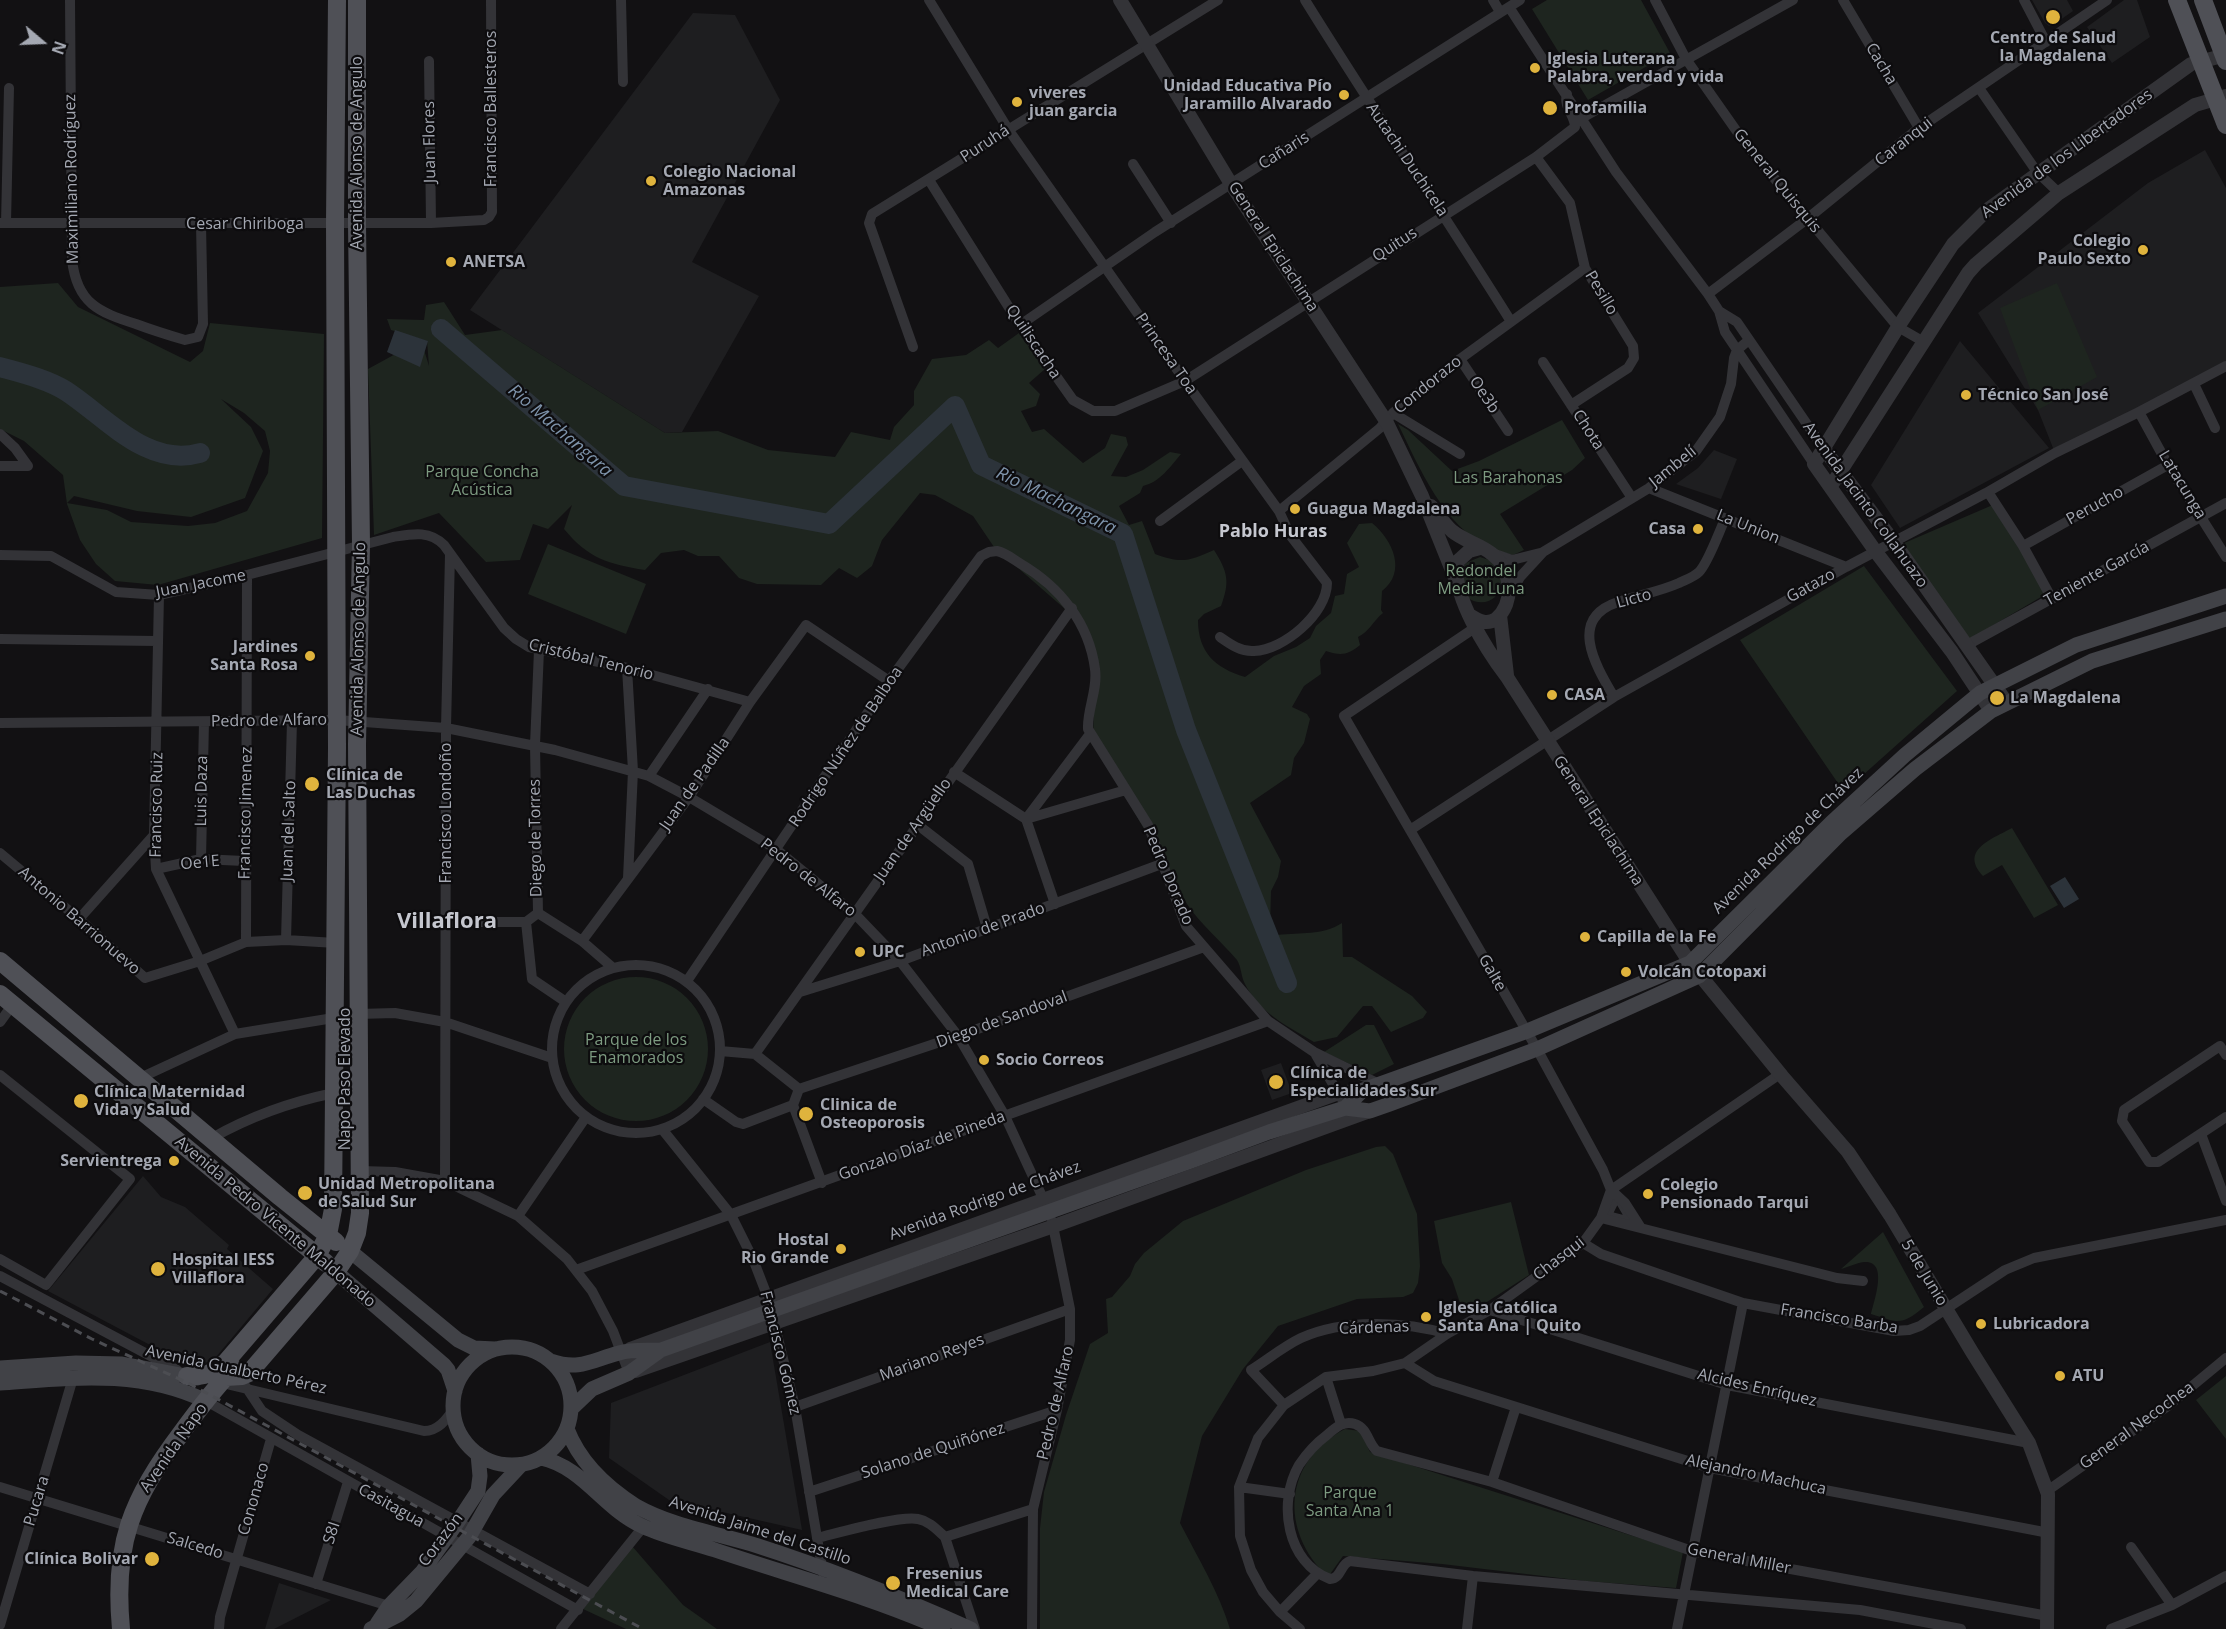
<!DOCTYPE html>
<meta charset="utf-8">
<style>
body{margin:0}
#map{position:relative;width:2226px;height:1629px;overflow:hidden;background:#121113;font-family:"Open Sans",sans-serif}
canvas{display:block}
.north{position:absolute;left:12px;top:12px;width:60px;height:60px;-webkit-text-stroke:4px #0d0c0e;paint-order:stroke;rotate:109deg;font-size:16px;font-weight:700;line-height:24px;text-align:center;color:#a4a8b2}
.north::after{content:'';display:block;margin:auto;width:21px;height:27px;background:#a4a8b2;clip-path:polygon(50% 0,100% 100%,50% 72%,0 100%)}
</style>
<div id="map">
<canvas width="2226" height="1629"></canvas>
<div class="north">N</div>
</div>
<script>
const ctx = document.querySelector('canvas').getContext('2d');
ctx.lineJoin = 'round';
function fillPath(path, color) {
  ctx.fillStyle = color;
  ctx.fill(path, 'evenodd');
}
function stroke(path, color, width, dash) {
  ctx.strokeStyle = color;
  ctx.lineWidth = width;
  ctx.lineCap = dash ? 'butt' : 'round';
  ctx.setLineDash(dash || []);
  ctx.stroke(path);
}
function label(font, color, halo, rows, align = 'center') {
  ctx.font = font + ' "Open Sans",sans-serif';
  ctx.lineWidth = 4.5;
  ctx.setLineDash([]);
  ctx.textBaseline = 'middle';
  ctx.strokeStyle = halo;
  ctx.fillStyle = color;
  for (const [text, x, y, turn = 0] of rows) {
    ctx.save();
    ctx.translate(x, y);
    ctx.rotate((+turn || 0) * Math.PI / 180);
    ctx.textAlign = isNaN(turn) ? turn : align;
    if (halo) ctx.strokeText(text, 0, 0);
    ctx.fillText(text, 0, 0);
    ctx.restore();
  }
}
const built = new Path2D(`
 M2032 0H2067L2073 11 2053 25 2049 26 2045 23Z
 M2124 0H2137L2150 37 2112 63 2087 27Z
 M693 13 735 15 780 100 692 262 759 296 682 432 665 433 470 310Z
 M2205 150 2226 188V367L2055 453 2038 410 1978 313 2148 183Z
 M1960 341 2049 448 1900 528 1871 485Z
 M1714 450 1737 459 1721 499 1676 484 1698 468Z
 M1281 1063 1292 1093 1272 1100 1261 1070Z
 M143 1176 161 1197 185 1207 229 1245 227 1249 273 1289 216 1357 209 1362 194 1364 169 1355 48 1291Z
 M770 1342 802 1530 669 1500 609 1458 611 1403Z
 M279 1583 331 1600 274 1629H265Z`);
const green = new Path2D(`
 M1547 0H1641L1670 53 1588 100 1532 9Z
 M58 283 78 307 190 362 203 351 210 323 324 334 322 538 158 585 115 581 96 564 80 540 67 504 63 475 24 441 0 429V287ZM221 399 244 413 265 431 270 451 268 473 247 511 215 523 188 526 131 522 107 510 67 503 74 496 137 511 191 517 245 498 263 451 251 427Z
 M2057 283 2097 377 2038 410 2000 308Z
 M444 302 465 335 502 330 665 433 718 431 768 450 835 457 851 432 890 440 894 427 914 405V391L932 359 966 355 989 340 998 348 1019 333 1045 369 1029 383 1040 394 1036 406 1021 411 1032 432 1044 429 1083 463 1105 448 1111 434 1126 437 1128 445 1111 476 1126 477 1143 470 1170 452 1181 454C1170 467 1160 482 1143 486L1140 493 1119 506 1129 525 1142 521 1155 554C1182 564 1189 561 1214 550 1228 572 1230 582 1221 606L1204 614 1198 620C1198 652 1215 668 1245 677L1274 656 1296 647 1310 638 1316 626 1331 613 1335 596 1344 594 1347 574 1359 567 1347 543 1359 524 1372 523C1393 540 1407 572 1382 591L1381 610 1383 613C1373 621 1369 632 1358 637L1360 645C1348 655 1341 656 1326 651L1320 660 1321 674 1304 686 1292 707 1307 714 1310 719 1304 743 1294 758 1291 775 1250 803 1281 861 1278 877 1271 891 1270 928 1277 935C1302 932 1321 936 1342 923L1343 957H1352L1412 996 1427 1012 1423 1018 1391 1032 1372 1006H1363L1337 1037 1314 1042C1287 1026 1258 1012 1244 982 1241 975 1241 966 1237 960 1220 940 1202 926 1187 904L1093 740 1095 664 1073 616 994 547 973 516 935 495 920 493 882 540 872 566 857 578 839 568 821 585 757 584 739 578 719 556H698L684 550 661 553 645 570C608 564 589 559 564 529L572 505 548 529 533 524 520 560 486 562 439 513 374 535 368 369 421 340 429 366 427 341 391 330 387 319 424 320 426 305Z
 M1562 420 1585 458 1572 470 1500 514 1524 550 1513 555C1506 553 1498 552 1491 549 1443 525 1420 469 1398 424L1408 430 1452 471 1479 461Z
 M1995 504 2046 594 1970 639 1902 544Z
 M548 544 646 584 626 634 528 594Z
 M1480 557 1495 562 1503 582C1499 601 1482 608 1466 597L1461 569 1466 563Z
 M1864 566 1957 691 1844 792 1740 640Z
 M2012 828 2058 905 2034 918 2002 865 1983 876C1959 850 1992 839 2012 828Z
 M564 1049a72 72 0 1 1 144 0a72 72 0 1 1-144 0Z
 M1366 1025H1374L1394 1064 1372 1075 1324 1052Z
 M1385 1146 1393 1154 1417 1214 1420 1266 1418 1283 1413 1293 1403 1297 1357 1299 1278 1326 1243 1369 1202 1436 1180 1523C1198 1558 1219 1592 1230 1629H1040V1528L1044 1492 1066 1415 1090 1344 1108 1333 1106 1299 1112 1297 1130 1276 1135 1264 1144 1253 1183 1221 1306 1170 1376 1147Z
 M1511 1202 1529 1275 1479 1307 1463 1312 1452 1279 1442 1263 1434 1221Z
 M1883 1232 1924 1307C1901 1326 1899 1323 1871 1314 1874 1301 1889 1260 1864 1262 1856 1263 1848 1267 1841 1269Z
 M2226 1376V1439L2196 1400Z
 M1345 1429 1360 1431 1370 1452 1683 1552 1676 1588 1585 1581 1442 1564 1343 1556 1328 1577C1279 1531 1283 1461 1345 1429Z
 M632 1546 683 1605 717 1629H626L583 1609Z`);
const water = new Path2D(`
 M395 330 428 341 420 367 387 352Z
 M2065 877 2079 899 2064 908 2050 886Z`);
const river = new Path2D(`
 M441 329 624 486 829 524 955 406 981 465 1123 534 1186 730 1287 983
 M0 367C21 373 47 379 66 391 106 417 147 468 200 453`);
const pedestrian = new Path2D(`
 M1617 1197 1631 1221 1608 1215Z
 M629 1359H638L630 1364Z`);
const minor = new Path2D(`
 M70 0 72 260C77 303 98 312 136 324 152 330 168 335 185 340L198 337 203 324 201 224
 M621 0 623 82
 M929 0 1008 129 1185 381 1279 511 1290 535 1327 583C1327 613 1284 650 1254 651 1241 652 1230 644 1220 637
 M1305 0C1372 108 1443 213 1510 320
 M1493 0 1500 12
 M1655 0 1686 59 1745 143 1898 327 1924 342
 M1843 0 1919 128
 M2024 0 2046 42
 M1509 7 1616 172 1708 294 1719 311 1725 332 1814 464
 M429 61 431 223
 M1979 88 2037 172 2059 193
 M1582 118 1793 0
 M1536 157 1570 203 1585 268 1633 346 1634 358 1628 368 1571 405
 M1133 164 1171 223
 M929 180 1020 325 1073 400 1093 411H1115L1185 381 1536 157 1575 127C1575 115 1563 107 1567 94
 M0 223H431L484 220 489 217 492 212 491 0
 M6 223 9 88
 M1708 294 1807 219 1919 128 2107 0
 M1719 311 1737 322 1824 449
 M1020 325 1155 232 1520 0
 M913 347 869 223 872 214 1218 0
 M1460 359 1508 431
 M1543 362 1632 498
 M2194 384 2215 428
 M2139 412 2168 465 2226 557
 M1393 413 1460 454
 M0 434 15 448 28 466
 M0 466H28
 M1649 488 1846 567
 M1988 492 2023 546 2052 599
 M1279 511 1380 428 1393 413 1460 359 1585 268
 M1160 521 1242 461
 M2023 546 2168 465
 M1492 553 1512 560 1540 553
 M0 555 51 556 116 592 159 595 247 575 393 537C412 534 429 530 444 545L504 628 516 639 529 647 627 668 750 702
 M159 595 154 835 156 869 235 1034
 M1510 595 1520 577 1543 552 1649 488 1696 451 1720 417 1731 384 1734 358 1737 350 1749 340
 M1476 627 1344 716 1537 1049 1603 1170 1611 1190 1625 1203 1641 1228
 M0 639 157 641
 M1967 645 2226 503
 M627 668 633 771 628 878
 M1614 697C1596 666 1567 619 1618 602 1638 595 1659 592 1679 583 1685 580 1694 577 1699 572 1708 563 1719 532 1725 519
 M0 723 337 720 446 728 555 750 649 776 689 797 776 849 854 913 900 961 958 1036 1005 1116 1047 1207
 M954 772 1026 819 1055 904
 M649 776 708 689
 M1026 819 1090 734
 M1026 819 1126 790
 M918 825 968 864 987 928
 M1410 830 1614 697 1846 567 1986 493 2055 453 2139 412 2226 366
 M0 853 79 919 145 978 200 961 246 942 286 940 336 943
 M201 859 204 722
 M156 869 201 859 244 861
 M538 913 535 745 539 650
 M538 913 526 922 532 979 566 1002
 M538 913 582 941 612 967
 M79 919 154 835
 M447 922H526
 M286 940 292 721
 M582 941 689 797 750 702 806 625 889 681
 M246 942 247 575
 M552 1049a84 84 0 1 1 168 0a84 84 0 1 1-168 0Z
 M687 981 889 681 981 556 989 552 997 551C1006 553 1013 559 1021 564 1060 587 1089 623 1095 669 1098 690 1087 709 1088 729L1148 825 1186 926 1268 1021 1314 1052 1379 1084
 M800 992 900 961 1164 863
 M0 1022 13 1004
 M720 1051 755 1054 799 1089
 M755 1054 1072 608
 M1316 1055 1341 1098
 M2226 1055 2220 1046 2124 1110 2122 1121 2149 1162H2158L2226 1117
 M0 1075 130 1179 46 1285 0 1259
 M140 1078 235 1034 358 1014 395 1013 445 1022 552 1058
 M799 1089 958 1036 1204 947
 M799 1089 793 1105 822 1183
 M703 1099 736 1122 743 1124 793 1105
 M662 1129 731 1215 753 1259 768 1298 795 1407 823 1573
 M2201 1134 2226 1201
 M212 1138C251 1116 290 1102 334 1093
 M361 1171 395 1172 445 1181 518 1216 567 1259 592 1291 613 1331 629 1373
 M445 1181 446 728 450 554
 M518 1216 586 1117
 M1601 1218 1837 1278 1863 1281
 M1583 1243 1601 1254 1743 1303 1894 1331 1909 1330 1920 1326 2005 1270 2034 1258 2226 1220
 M576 1270 1268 1021
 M0 1276 177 1370
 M1490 1310 1727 1385 2029 1443
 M1405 1363 1434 1381 1710 1468 2049 1533
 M1326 1377 1341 1424
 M222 1383 424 1431C438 1431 446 1420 453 1410
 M246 1387 262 1411 298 1435 590 1594
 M206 1401 578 1610
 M1284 1405 1251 1370C1267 1360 1284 1346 1301 1338 1343 1319 1405 1321 1447 1334
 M795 1407 1070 1309
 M1492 1482 1516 1407
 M0 1487 389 1606
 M1239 1487 1290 1494
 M2047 1491 2168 1406 2226 1358
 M809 1492 1057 1410
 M945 1537 975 1629
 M945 1537 1033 1509
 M817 1538C838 1533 900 1515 918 1519 929 1521 937 1530 945 1537
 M2131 1547 2172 1605
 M316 1584 348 1482
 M1280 1612 1317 1574
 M0 1625 73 1378
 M219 1629 220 1617 271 1439
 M561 1629 643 1527
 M1032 1629 1033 1509 1057 1410 1070 1340V1309L1052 1221
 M1300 1629 1280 1612 1263 1592 1251 1570 1240 1536 1239 1487 1258 1438 1284 1405 1326 1377 1373 1371 1405 1363 1447 1334 1490 1310 1583 1243 1601 1218 1611 1190 1780 1074
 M1467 1629 1473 1576
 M1677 1629 1743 1303
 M1961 1629 1860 1610 1473 1576 1350 1561C1340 1564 1342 1578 1330 1579 1287 1563 1277 1503 1299 1465 1307 1453 1315 1444 1327 1435 1335 1428 1343 1420 1355 1424 1368 1428 1368 1444 1377 1451L1492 1482 1692 1551 2048 1616
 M2111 1629 2172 1605 2226 1576`);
const tertiary = new Path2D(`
 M1120 0 1231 184 1386 421 1422 496 1455 578
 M1824 449 1894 542 2007 703
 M1831 486 1968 273 1976 264 2059 193 2195 105 2226 96
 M1431 506C1438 514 1444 524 1452 531 1464 541 1480 544 1492 554 1512 569 1515 603 1496 619 1487 625 1479 621 1471 616
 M1480 548 1469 551 1458 561C1449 592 1488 652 1507 677L1690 963 1782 1076 1848 1152 1890 1215 1972 1352 2029 1443 2048 1494 2047 1629
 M1500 615 1507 675
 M1991 711 1952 652 1876 552 1814 464 1898 327 1953 244 1987 210 2191 64 2226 55
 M630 1349 1339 1093 1363 1090
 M636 1371 1054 1226 1370 1111`);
const secondary = new Path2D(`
 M1345 1108 1363 1090 1525 1032 1690 963 1831 823 1905 755 1980 693 2076 645 2226 596
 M350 1251 458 1340 474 1348 495 1349
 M336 1272 444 1365 448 1370 455 1391
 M453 1406a59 59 0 1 1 118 0a59 59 0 1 1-118 0Z
 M551 1361C580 1371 592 1360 619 1353 632 1349 648 1351 661 1350
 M0 1368 76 1363 122 1364 197 1378
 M0 1383C72 1378 139 1369 206 1401
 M572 1408 592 1389 629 1373 661 1350 1194 1160 1269 1132 1345 1108 1370 1111 1390 1104 1537 1049 1699 976 1841 833 1915 769 1991 711 2092 661 2226 619
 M567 1429C580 1463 606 1487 636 1506 671 1526 719 1534 758 1546 830 1569 901 1598 971 1629
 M541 1458C583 1467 604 1509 642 1526 665 1537 691 1542 715 1550 792 1576 869 1596 943 1629
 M377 1624 389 1606 422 1572 457 1523 478 1491 480 1476 478 1454
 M371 1629 400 1614 416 1601 469 1537 493 1495 521 1465`);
const primary = new Path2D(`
 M2177 0 2226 125
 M2203 0 2226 61
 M0 961 280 1197 336 1242
 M0 994 326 1263
 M187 1376C203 1377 213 1374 225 1363
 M226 1377 242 1376 249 1373 336 1272 350 1251 357 1233 360 1213 357 744 361 545 357 224V0
 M226 1377 225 1363 317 1256 328 1235 333 1209 337 748 335 223 337 0
 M121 1629C113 1544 131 1500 182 1432 198 1410 215 1388 234 1368`);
const rail = new Path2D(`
 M0 1291 92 1339 188 1383 643 1629`);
const markers = [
 [2053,17,8,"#dfb33d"],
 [1535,68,6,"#dfb33d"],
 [1344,95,6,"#dfb33d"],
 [1017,102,6,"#dfb33d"],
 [1550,108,8,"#dfb33d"],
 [651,181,6,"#dfb33d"],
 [2143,250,6,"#dfb33d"],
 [451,262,6,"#dfb33d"],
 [1966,395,6,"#dfb33d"],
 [1295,509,6,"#dfb33d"],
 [1698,529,6,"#dfb33d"],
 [310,656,6,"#dfb33d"],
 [1552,695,6,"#dfb33d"],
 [1997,698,8,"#dfb33d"],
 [312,784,8,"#dfb33d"],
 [1585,937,6,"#dfb33d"],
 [860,952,6,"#dfb33d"],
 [1626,972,6,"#dfb33d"],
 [984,1060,6,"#dfb33d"],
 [1276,1082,8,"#dfb33d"],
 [81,1101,8,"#dfb33d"],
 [806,1114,8,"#dfb33d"],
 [174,1161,6,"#dfb33d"],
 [305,1193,8,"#dfb33d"],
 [1648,1194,6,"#dfb33d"],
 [841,1249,6,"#dfb33d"],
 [158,1269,8,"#dfb33d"],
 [1426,1317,6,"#dfb33d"],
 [1981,1324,6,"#dfb33d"],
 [2060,1376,6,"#dfb33d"],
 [152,1559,8,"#dfb33d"],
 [893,1583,8,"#dfb33d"]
];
const poiNames = [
 ["Centro de Salud",2053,38,"center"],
 ["la Magdalena",2053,56,"center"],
 ["Iglesia Luterana",1547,59],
 ["Palabra, verdad y vida",1547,77],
 ["Unidad Educativa Pío",1332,86,"right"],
 ["Jaramillo Alvarado",1332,104,"right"],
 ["viveres",1029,93],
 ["juan garcia",1029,111],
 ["Profamilia",1564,108],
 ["Colegio Nacional",663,172],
 ["Amazonas",663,190],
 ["Colegio",2131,241,"right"],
 ["Paulo Sexto",2131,259,"right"],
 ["ANETSA",463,262],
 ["Técnico San José",1978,395],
 ["Guagua Magdalena",1307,509],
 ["Casa",1686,529,"right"],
 ["Jardines",298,647,"right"],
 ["Santa Rosa",298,665,"right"],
 ["CASA",1564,695],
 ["La Magdalena",2010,698],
 ["Clínica de",326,775],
 ["Las Duchas",326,793],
 ["Capilla de la Fe",1597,937],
 ["UPC",872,952],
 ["Volcán Cotopaxi",1638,972],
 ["Socio Correos",996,1060],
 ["Clínica de",1290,1073],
 ["Especialidades Sur",1290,1091],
 ["Clínica Maternidad",94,1092],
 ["Vida y Salud",94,1110],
 ["Clinica de",820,1105],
 ["Osteoporosis",820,1123],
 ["Servientrega",162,1161,"right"],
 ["Unidad Metropolitana",318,1184],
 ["de Salud Sur",318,1202],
 ["Colegio",1660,1185],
 ["Pensionado Tarqui",1660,1203],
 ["Hostal",829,1240,"right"],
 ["Rio Grande",829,1258,"right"],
 ["Hospital IESS",172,1260],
 ["Villaflora",172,1278],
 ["Iglesia Católica",1438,1308],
 ["Santa Ana | Quito",1438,1326],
 ["Lubricadora",1993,1324],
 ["ATU",2072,1376],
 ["Clínica Bolivar",138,1559,"right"],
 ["Fresenius",906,1574],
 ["Medical Care",906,1592]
];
const streetNames = [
 ["Cacha",1881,64,59],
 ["Francisco Ballesteros",491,109,-90],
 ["Juan Flores",430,142,-91],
 ["Caranqui",1904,142,-38],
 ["Puruhá",985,144,-33],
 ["Cañaris",1284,151,-32],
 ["Avenida Alonso de Angulo",357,153,-90],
 ["Avenida de los Libertadores",2067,154,-36],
 ["Autachi Duchicela",1407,160,56],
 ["Maximiliano Rodríguez",72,179,-91],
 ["General Quisquis",1777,181,51],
 ["Cesar Chiriboga",245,224],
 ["Quitus",1395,245,-33],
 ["General Epiclachima",1273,247,57],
 ["Pesillo",1601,293,59],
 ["Quiliscacha",1033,342,56],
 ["Princesa Toa",1166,354,55],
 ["Condorazo",1428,385,-39],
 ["Oe3b",1484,395,56],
 ["Chota",1588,430,57],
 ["Jambelí",1673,467,-39],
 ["Latacunga",2182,485,59],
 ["Avenida Jacinto Collahuazo",1865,505,54],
 ["Perucho",2095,506,-29],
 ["La Union",1748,527,22],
 ["Teniente García",2097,574,-29],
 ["Juan Jacome",201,584,-11],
 ["Gatazo",1811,586,-29],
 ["Licto",1634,599,-15],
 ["Avenida Alonso de Angulo",359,639,-89],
 ["Cristóbal Tenorio",591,660,14],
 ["Pedro de Alfaro",269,721,-1],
 ["Rodrigo Núñez de Balboa",846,747,-56],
 ["Juan de Padilla",695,784,-55],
 ["Luis Daza",202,791,-89],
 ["Francisco Ruiz",157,805,-89],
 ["Francisco Jimenez",246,813,-89],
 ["Francisco Londoño",446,813,-90],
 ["General Epiclachima",1598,821,57],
 ["Juan de Argüello",913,830,-55],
 ["Juan del Salto",289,831,-88],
 ["Diego de Torres",536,838,-91],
 ["Avenida Rodrigo de Chávez",1788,841,-44],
 ["Oe1E",200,863,-5],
 ["Pedro Dorado",1168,876,67],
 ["Pedro de Alfaro",808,878,38],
 ["Antonio Barrionuevo",79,921,41],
 ["Antonio de Prado",983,930,-20],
 ["Galte",1492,973,60],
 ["Diego de Sandoval",1002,1020,-20],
 ["Napo Paso Elevado",345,1079,-90],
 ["Gonzalo Díaz de Pineda",922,1146,-20],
 ["Avenida Rodrigo de Chávez",985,1201,-20],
 ["Avenida Pedro Vicente Maldonado",275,1222,40],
 ["Chasqui",1559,1259,-38],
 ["5 de Junio",1924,1273,59],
 ["Francisco Barba",1839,1319,9],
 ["Cárdenas",1374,1328,-2],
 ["Francisco Gómez",780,1353,76],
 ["Mariano Reyes",932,1358,-20],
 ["Avenida Gualberto Pérez",236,1370,12],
 ["Alcides Enríquez",1757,1388,13],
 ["Pedro de Alfaro",1056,1403,-77],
 ["General Necochea",2137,1426,-36],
 ["Avenida Napo",174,1448,-55],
 ["Solano de Quiñónez",933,1451,-18],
 ["Alejandro Machuca",1756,1475,12],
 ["Cononaco",254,1499,-74],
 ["Pucara",37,1501,-73],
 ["Casitagua",391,1506,29],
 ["Avenida Jaime del Castillo",760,1531,18],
 ["S8I",332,1533,-72],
 ["Corazón",441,1540,-53],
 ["Salcedo",195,1546,17],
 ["General Miller",1739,1559,11]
];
const parkNames = [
 ["Parque Concha",482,472],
 ["Acústica",482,490],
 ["Las Barahonas",1508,478],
 ["Redondel",1481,571],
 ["Media Luna",1481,589],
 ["Parque de los",636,1040],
 ["Enamorados",636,1058],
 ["Parque",1350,1493],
 ["Santa Ana 1",1350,1511]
];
const waterNames = [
 ["Rio Machangara",560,431,41],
 ["Rio Machangara",1056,501,26]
];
const neighbourhoodNames = [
 ["Pablo Huras",1273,532]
];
const districtNames = [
 ["Villaflora",447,922]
];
fillPath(built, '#1e1e20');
fillPath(green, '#1e251f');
fillPath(water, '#2c333a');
stroke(river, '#2c333a', 20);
stroke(pedestrian, '#333337', 8);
stroke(minor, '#333337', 10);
stroke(tertiary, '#333337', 14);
stroke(secondary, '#414247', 15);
stroke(primary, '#4f5056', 18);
stroke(rail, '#4c4d52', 3, [8, 6]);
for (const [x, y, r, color] of markers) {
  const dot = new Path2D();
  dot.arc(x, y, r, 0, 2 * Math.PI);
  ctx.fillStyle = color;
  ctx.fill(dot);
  stroke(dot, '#0d0c0e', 2);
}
label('bold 16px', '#a4a8b2', '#0d0c0e', poiNames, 'left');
label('16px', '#a4a8b2', '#0d0c0e', streetNames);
label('16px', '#7d9b81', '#0d0c0e', parkNames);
label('italic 18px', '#7e93aa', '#0d0c0e', waterNames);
label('bold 18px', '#c5c7cf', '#0d0c0e', neighbourhoodNames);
label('bold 22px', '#c5c7cf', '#0d0c0e', districtNames);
</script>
